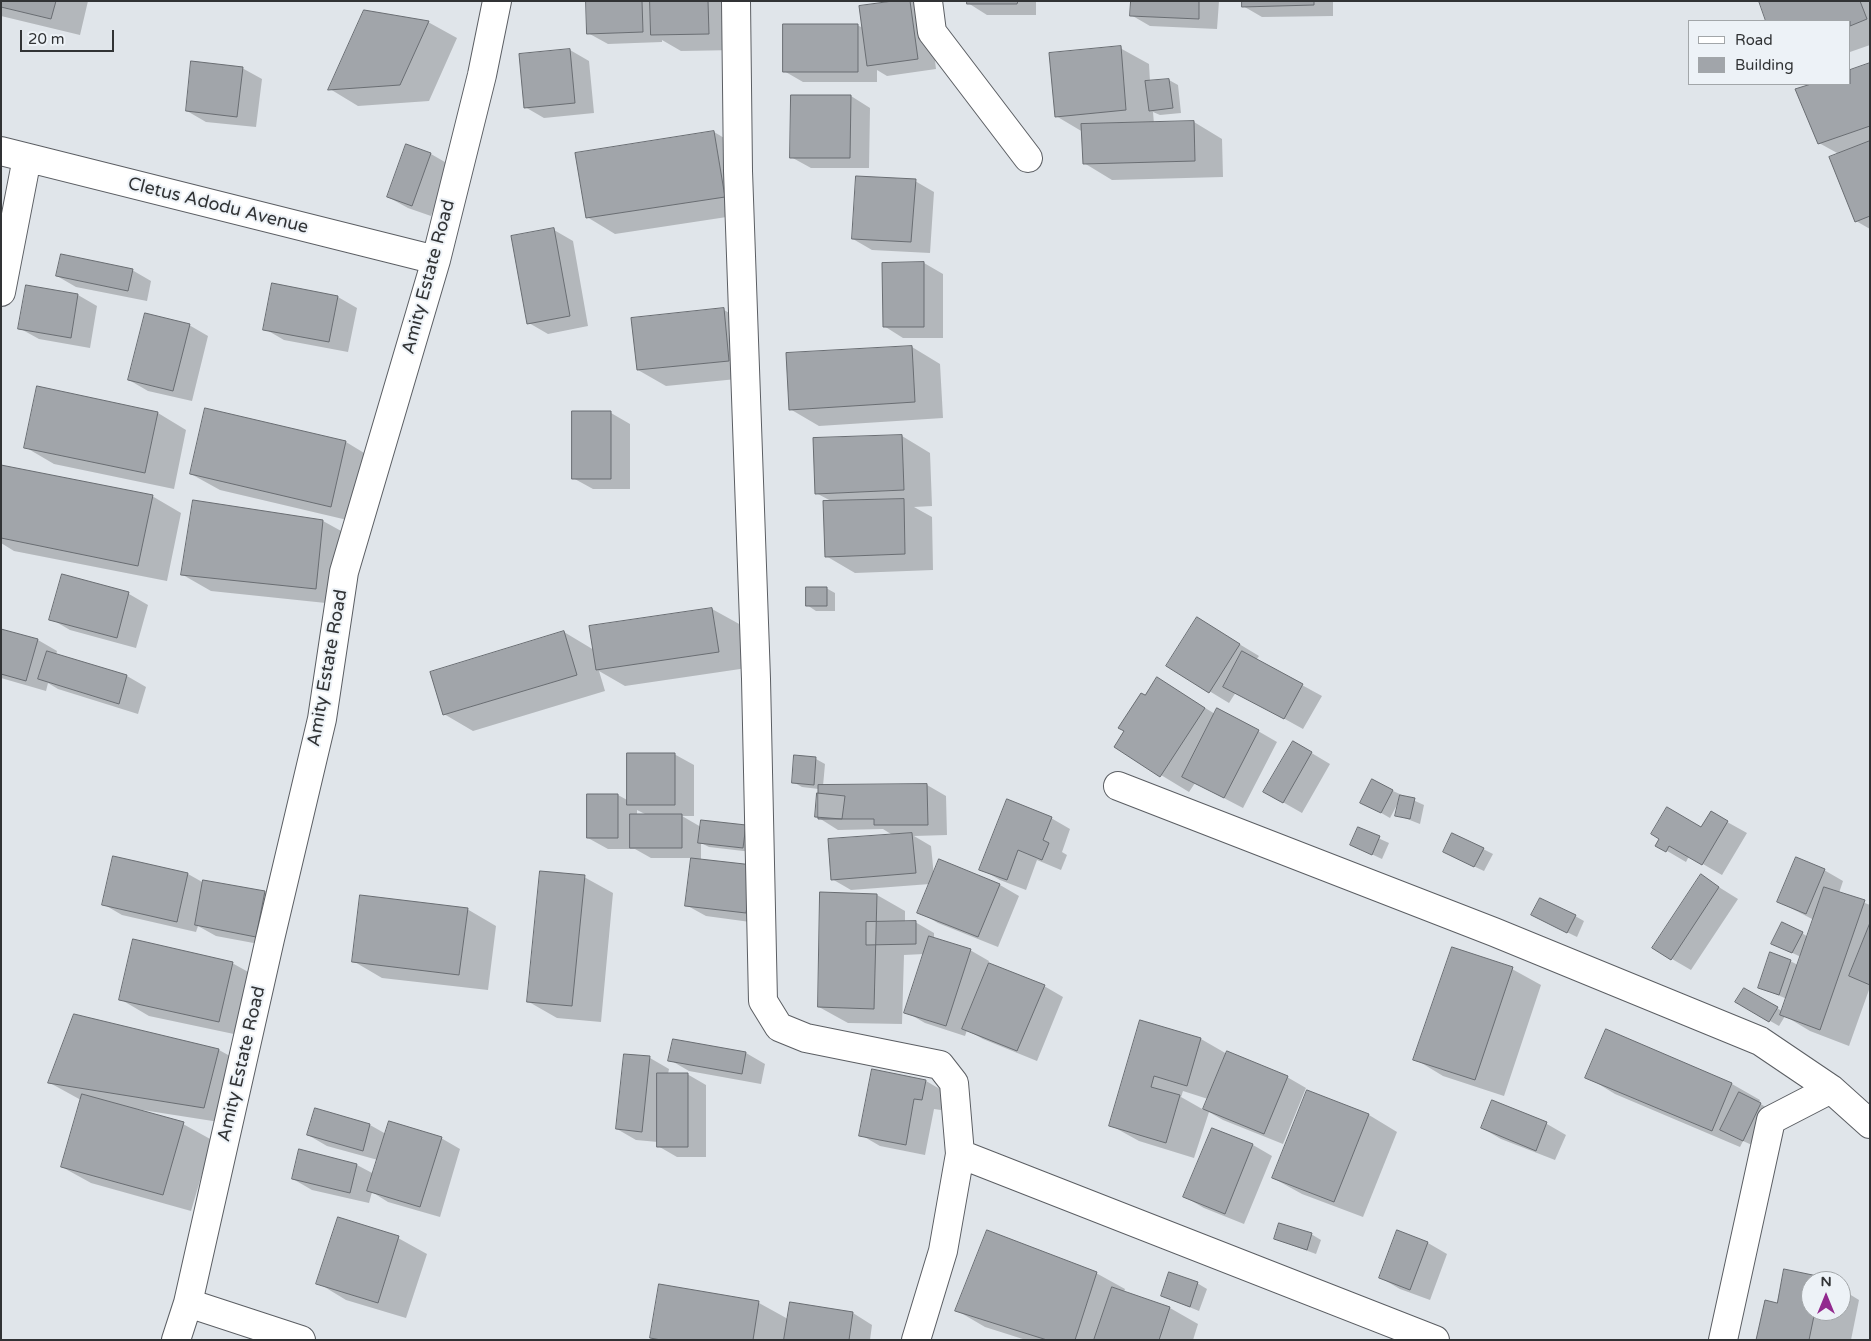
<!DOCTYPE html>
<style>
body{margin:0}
#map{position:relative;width:1871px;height:1341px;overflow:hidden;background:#e0e5ea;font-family:"Varela Round",sans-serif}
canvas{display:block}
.frame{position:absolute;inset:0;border:2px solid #313335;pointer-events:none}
.legend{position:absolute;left:1688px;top:20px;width:162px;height:65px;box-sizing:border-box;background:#edf2f7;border:1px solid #a2a6a9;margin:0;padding:6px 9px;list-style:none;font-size:15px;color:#313335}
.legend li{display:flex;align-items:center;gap:10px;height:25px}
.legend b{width:25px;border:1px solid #a2a6a9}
.north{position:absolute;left:1801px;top:1271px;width:50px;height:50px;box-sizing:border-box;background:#edf2f7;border:1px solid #a2a6a9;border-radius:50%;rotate:0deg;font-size:14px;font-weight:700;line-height:20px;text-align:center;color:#313335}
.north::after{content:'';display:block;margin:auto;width:18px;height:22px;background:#922a8f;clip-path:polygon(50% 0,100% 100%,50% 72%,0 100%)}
.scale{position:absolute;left:20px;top:30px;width:94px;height:22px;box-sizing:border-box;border:2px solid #313335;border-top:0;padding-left:6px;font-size:15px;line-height:18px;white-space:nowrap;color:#313335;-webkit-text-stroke:4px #edf2f7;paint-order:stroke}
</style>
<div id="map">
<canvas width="1871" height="1341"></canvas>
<div class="frame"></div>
<ul class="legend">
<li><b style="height:6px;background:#fff"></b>Road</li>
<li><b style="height:14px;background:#a1a5aa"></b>Building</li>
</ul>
<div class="north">N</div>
<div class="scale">20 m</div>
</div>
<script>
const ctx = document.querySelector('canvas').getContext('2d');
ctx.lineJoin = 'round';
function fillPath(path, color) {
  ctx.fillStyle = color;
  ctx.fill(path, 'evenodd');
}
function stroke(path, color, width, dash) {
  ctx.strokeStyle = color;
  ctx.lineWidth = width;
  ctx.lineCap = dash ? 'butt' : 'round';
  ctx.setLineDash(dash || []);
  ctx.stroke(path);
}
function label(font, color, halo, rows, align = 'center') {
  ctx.font = font + ' "Varela Round",sans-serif';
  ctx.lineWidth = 4;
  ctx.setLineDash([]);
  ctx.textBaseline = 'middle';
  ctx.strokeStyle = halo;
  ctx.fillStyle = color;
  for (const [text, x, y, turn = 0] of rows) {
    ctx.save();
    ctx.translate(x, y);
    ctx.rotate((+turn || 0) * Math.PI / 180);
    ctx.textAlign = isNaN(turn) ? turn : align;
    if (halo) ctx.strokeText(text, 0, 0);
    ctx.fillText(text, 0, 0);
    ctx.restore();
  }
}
const shadow = new Path2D(`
 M1 1H88L80 35 1 16Z
 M587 1H736L737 50 681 51 662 40V42L608 44 588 33Z
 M902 1H911L929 11 936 69 887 76 877 70V82H803L784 71 857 25 863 28Z
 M968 1H1036V15H987L968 3Z
 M1132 1H1219L1217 29 1150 26 1131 15Z
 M1243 1H1333V16L1262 17 1243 6Z
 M1760 1H1870V45L1850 52V21H1767Z
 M428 22 457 38 429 101 358 106 330 89Z
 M1120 48 1149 64 1150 82 1169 80 1178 85 1181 113 1160 115 1153 112 1154 124 1194 122 1222 139 1223 177 1112 180 1084 163 1083 132 1056 116Z
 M570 50 589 61 594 113 544 118 525 107Z
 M1870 64V229L1856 221 1839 154 1819 143 1796 90 1815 84H1850V71Z
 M242 68 262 79 256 127 206 122 187 111Z
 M851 96 870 108 869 168H811L791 157Z
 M714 132 743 149 753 213 615 234 587 217Z
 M406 146 431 154 450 165 431 216 408 208 388 197Z
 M915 181 934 192 930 253 872 250 853 239Z
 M554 230 573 241 588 326 548 334 529 323Z
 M924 263 943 274V338H903L884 326Z
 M132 270 151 281 147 301 76 287 57 276Z
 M78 295 97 306 90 348 39 339 19 328Z
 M338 297 357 308 348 352 284 340 265 329Z
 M724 310 752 326 757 377 666 386 638 370Z
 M189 325 208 336 192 401 148 391 129 380Z
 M912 347 940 364 943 418 819 426 790 409Z
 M206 410 346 442 374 459 360 523 220 490 191 474Z
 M158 413 186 430 174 489 54 464 25 447Z
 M611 413 630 424V489H593L573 478Z
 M902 436 930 453 932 506 914 507 932 517 933 570 855 573 826 556 833 502 816 493Z
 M1 466 152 496 181 513 167 581 14 551 1 543Z
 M194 501 323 521 352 537 345 605 211 591 183 575Z
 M63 576 129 594 148 605 136 648 70 630 51 619Z
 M826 588 835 593V611H816L807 605Z
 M712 609 741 625 747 668 625 686 599 671 605 691 473 731 444 714 564 632 594 650Z
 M1 630 38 640 57 651 56 655 127 676 146 687 138 714 58 689 48 683 46 691 1 678Z
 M1216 630 1259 656 1256 660 1322 696 1303 729 1236 692 1229 703 1168 666Z
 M1158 679 1215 714 1258 731 1277 742 1243 808 1195 783 1189 792 1161 775Z
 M1293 742 1330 764 1302 813 1265 792Z
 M674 754 694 765V816H682L701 827 746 826 752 852 709 847 701 843V860L752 867 765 924 706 916 686 905 692 858H651L635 849H608L588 838V795H618L629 801ZM637 810 647 815H637Z
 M816 759 825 764 823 786 927 785 946 796 947 835 914 836 931 846 934 876 940 861 1000 885 1019 896 998 947 938 923 919 912 930 884 851 890 832 879 894 836 883 829 838 830 819 818V789L802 787 793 782Z
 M1393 791 1424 805 1420 824 1397 815 1399 801 1390 818 1371 807Z
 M1711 813 1747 833 1722 875 1689 856 1686 862 1657 845 1661 839 1702 828Z
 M1051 818 1070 829 1062 852 1067 855 1061 870 1037 860 1026 890 1000 880 981 869Z
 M1358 829 1389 843 1382 859 1352 845Z
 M1453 834 1493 854 1484 871 1454 857Z
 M1824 870 1843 881 1839 893 1870 905V987L1849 1046 1810 1031 1785 1016 1779 1026 1737 1002 1744 989 1782 1011 1787 999 1759 987 1790 961 1798 965 1801 957 1782 948 1802 933 1808 937 1814 920 1779 902Z
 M188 874 204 883V881L265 892 284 903 275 947 216 936 198 926 196 932 122 915 103 904Z
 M1701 876 1738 899 1691 970 1672 959Z
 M584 877 613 893 601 1022 557 1018 529 1002Z
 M877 895 905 911V922H915L934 933V939L970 950 989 961 988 964 1044 986 1063 997 1037 1061 983 1039 967 1030 965 1036 925 1023 906 1012 924 954 904 955 902 1024 848 1023 819 1007Z
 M467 909 496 926 488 990 382 978 353 961Z
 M1575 916 1584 921 1577 937 1542 920Z
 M232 963 261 979 248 1037 149 1016 120 999Z
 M1512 969 1541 985 1504 1096 1443 1076 1415 1059Z
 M75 1016 219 1050 248 1066 232 1124 136 1109V1110L183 1124 212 1140 191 1211 91 1183 62 1167 81 1100 50 1083Z
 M1141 1022 1201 1039 1227 1054 1287 1077 1306 1088 1283 1144 1223 1120 1209 1112 1194 1158 1139 1141 1110 1125ZM1183 1091 1208 1099 1204 1110 1181 1097Z
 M1607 1030 1732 1084 1760 1100 1759 1103 1769 1109 1752 1145 1743 1141 1740 1147 1615 1094 1587 1077Z
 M674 1040 746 1053 765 1064 761 1084 689 1071 670 1060Z
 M650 1058 669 1069 668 1074H687L706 1085V1157H677L658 1146V1142L636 1140 617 1129Z
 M873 1071 926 1081 945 1092 941 1110 934 1109 925 1155 880 1146 861 1135Z
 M1308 1091 1369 1115 1397 1132 1363 1217 1302 1194 1273 1178Z
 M1493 1102 1547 1124 1566 1135 1555 1160 1501 1139 1482 1128Z
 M315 1110 370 1125 386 1134 441 1138 460 1149 440 1217 388 1202 372 1192 369 1203 312 1190 293 1179 357 1165 374 1174 378 1160 327 1146 308 1135Z
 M1212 1129 1253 1145 1272 1156 1244 1224 1204 1208 1185 1197Z
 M1398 1232 1428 1243 1447 1254 1430 1300 1400 1289 1381 1278Z
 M1311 1234 1321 1240 1316 1254 1275 1239Z
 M398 1238 427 1254 406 1318 346 1300 318 1283Z
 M1785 1270 1827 1281H1811V1311H1841V1289L1859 1300 1851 1340H1758L1778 1304Z
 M1096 1273 1125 1289 1124 1292 1170 1308 1198 1324 1193 1340H1026L985 1327 956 1310Z
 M1197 1283 1207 1289 1199 1311 1162 1296Z
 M660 1285 759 1303 788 1319 853 1313 872 1325 870 1340H656L651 1337Z`);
const building = new Path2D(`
 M1 1H56L51 19 1 7Z
 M586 1H642L643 32 587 34Z
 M650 1H708L709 34 651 35Z
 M893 1H910L918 59 867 66 859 6Z
 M967 1H1018L1017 4H967Z
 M1131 1H1199V19L1130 16Z
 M1242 1H1314V5L1242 7Z
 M1759 1H1860L1867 19 1850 26V21H1766Z
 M364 10 429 21 400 85 328 90Z
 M783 24H858V72H783Z
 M1121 46 1126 110 1055 117 1049 53Z
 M570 49 575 103 524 108 519 54Z
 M191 61 243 67 237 117 186 111Z
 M1870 63V126L1818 144 1795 89 1811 84H1850V70Z
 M1169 79 1173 108 1149 111 1145 81Z
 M791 95H851L850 158H790Z
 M1194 121 1195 161 1083 164 1081 124Z
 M714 131 725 197 586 218 575 153Z
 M1870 141V216L1855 222 1829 157Z
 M406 144 431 153 412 206 387 197Z
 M856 176 916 179 911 242 852 239Z
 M554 228 570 316 527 324 511 236Z
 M61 254 133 269 128 291 56 276Z
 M924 262V327H883L882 263Z
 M272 283 338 296 329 342 263 330Z
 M26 285 78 294 71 338 18 329Z
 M724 308 729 361 637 370 631 318Z
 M145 313 190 324 173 391 128 380Z
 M912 346 915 402 789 410 786 353Z
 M37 386 158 412 145 473 24 448Z
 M205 408 346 441 331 507 190 474Z
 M572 411H611V479H572Z
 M902 435 904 490 815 494 813 438Z
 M1 465 153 495 138 566 1 538Z
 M904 499 905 554 825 557 823 501Z
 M193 500 323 520 316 589 181 575Z
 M62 574 129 592 117 638 49 620Z
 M806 587H827V606H806Z
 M712 608 719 652 596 670 589 626Z
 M1197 617 1240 644 1209 693 1166 666Z
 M1 629 38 639 26 681 1 674Z
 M564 631 577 675 443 715 430 672Z
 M47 651 127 675 119 704 38 679Z
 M1242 651 1303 684 1284 719 1223 687Z
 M1157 677 1205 708 1160 777 1114 747 1124 731 1118 728 1141 693 1145 695Z
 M1217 708 1259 730 1224 798 1182 777Z
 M1293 741 1312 752 1283 803 1263 792Z
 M627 753H675V805H627Z
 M794 755 816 757 814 785 792 783Z
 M1372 779 1393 790 1381 813 1360 803Z
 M927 784 928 825H874V819H818V785Z
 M817 793 845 796 842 819 815 817Z
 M587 794H618V838H587Z
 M1400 795 1415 798 1410 819 1395 816Z
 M1007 799 1052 817 1043 840 1049 843 1042 860 1018 850 1007 880 979 870Z
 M1667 807 1701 827 1711 811 1728 821 1702 865 1669 846 1666 852 1655 846 1659 839 1651 834Z
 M630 814H682V848H630Z
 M701 820 746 825 743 848 698 843Z
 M1358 827 1380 836 1372 855 1350 845Z
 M912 833 916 873 831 880 828 839Z
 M1452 833 1484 848 1474 867 1443 852Z
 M113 856 188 873 177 922 102 905Z
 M1796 857 1825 869 1806 914 1777 902Z
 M691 858 753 865 746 913 685 906Z
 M939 859 1000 884 978 937 917 913Z
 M540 871 585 875 572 1006 527 1002Z
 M1701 874 1719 887 1671 960 1652 948Z
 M203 880 265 891 256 937 195 925Z
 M1824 887 1865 900 1820 1030 1780 1015Z
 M820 892 877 894 874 1009 818 1007Z
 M360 895 468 908 459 975 352 962Z
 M1540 898 1576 915 1567 933 1531 915Z
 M916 921V944L866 945V922Z
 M1782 922 1803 932 1792 953 1771 944Z
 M1870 923V985L1849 976Z
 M929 936 971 949 946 1026 904 1013Z
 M133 939 233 962 219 1022 119 1000Z
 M1452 947 1513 967 1475 1080 1413 1060Z
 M1770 952 1791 960 1779 995 1758 988Z
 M989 963 1045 985 1017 1051 962 1029Z
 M1744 988 1778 1007 1769 1022 1735 1002Z
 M74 1014 219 1049 204 1108 48 1083Z
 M1140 1020 1201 1038 1187 1086 1154 1076 1151 1087 1180 1095 1166 1143 1109 1126Z
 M1606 1029 1732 1083 1712 1131 1585 1078Z
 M673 1039 746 1052 742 1074 668 1061Z
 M1227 1051 1288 1076 1264 1134 1203 1109Z
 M624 1054 650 1056 642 1132 616 1129Z
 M872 1069 926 1080 922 1100 914 1099 906 1145 859 1136Z
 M657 1073H688V1147H657Z
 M1307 1090 1369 1114 1334 1202 1272 1178Z
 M1739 1092 1761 1103 1743 1141 1720 1130Z
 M82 1094 184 1122 163 1195 61 1167Z
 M1492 1100 1547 1122 1536 1151 1481 1128Z
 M315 1108 370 1124 363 1151 307 1135Z
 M389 1121 442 1137 420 1207 367 1191Z
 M1212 1128 1253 1144 1225 1214 1183 1197Z
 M299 1149 357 1164 350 1193 292 1179Z
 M338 1217 399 1236 378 1303 316 1284Z
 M1279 1223 1312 1233 1307 1250 1274 1239Z
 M987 1230 1097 1272 1075 1340H1047L955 1311Z
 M1397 1230 1428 1242 1410 1290 1379 1278Z
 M1784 1269 1822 1277 1821 1281H1811V1311H1815L1809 1340H1756L1765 1300 1777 1303Z
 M1169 1272 1198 1282 1190 1307 1161 1296Z
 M659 1284 759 1301 753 1340H661L650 1338Z
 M1112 1287 1170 1307 1159 1340H1094Z
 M790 1302 853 1312 849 1340H784Z`);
const minor = new Path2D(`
 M736 1 738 171 756 679 763 1001 779 1027 806 1038 940 1065 954 1083 960 1154 943 1251 916 1340
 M928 1 932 32 1028 158
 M1 151 436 260
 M1 292 27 158
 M1118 786 1494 932 1760 1041 1831 1089 1870 1124
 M960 1154 1435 1340
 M188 1303 301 1340
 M176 1340 188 1303 270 939 322 719 344 572 436 260 482 75 497 1
 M1723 1340 1771 1120 1831 1089`);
const streetNames = [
 ["Cletus Adodu Avenue",218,206,14],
 ["Amity Estate Road",429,277,-75],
 ["Amity Estate Road",328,668,-80],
 ["Amity Estate Road",242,1064,-77]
];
fillPath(shadow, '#0003');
fillPath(building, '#a1a5aa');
stroke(building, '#696d72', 1);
stroke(minor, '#5b5e63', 30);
stroke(minor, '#fff', 28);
label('18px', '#313335', '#edf2f7', streetNames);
</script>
